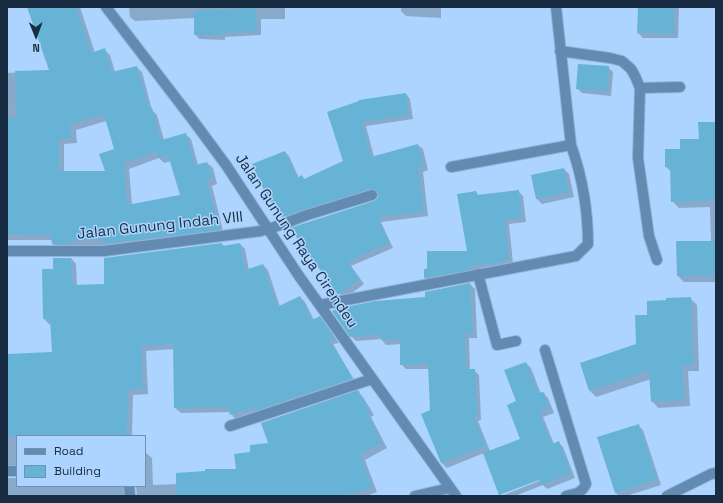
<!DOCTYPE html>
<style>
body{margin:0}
#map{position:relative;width:723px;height:503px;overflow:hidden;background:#acd4fe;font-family:"Space Grotesk",sans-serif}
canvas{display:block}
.frame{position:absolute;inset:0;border:8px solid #192d42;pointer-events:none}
.legend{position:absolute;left:16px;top:435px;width:130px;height:52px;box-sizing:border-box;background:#acd4fe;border:1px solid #7191b3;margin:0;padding:5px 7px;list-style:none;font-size:12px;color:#192d42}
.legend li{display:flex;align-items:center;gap:8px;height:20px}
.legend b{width:20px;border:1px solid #7191b3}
.north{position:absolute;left:16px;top:16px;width:40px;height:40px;-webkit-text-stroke:3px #acd4fe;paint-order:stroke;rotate:179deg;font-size:11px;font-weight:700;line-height:16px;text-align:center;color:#192d42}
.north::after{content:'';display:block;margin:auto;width:14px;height:18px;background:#192d42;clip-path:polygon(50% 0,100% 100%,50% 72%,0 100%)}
</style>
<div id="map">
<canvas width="723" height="503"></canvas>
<div class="frame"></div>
<ul class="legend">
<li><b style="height:5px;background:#638ab1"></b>Road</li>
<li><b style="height:11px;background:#67b3d6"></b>Building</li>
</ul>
<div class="north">N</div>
</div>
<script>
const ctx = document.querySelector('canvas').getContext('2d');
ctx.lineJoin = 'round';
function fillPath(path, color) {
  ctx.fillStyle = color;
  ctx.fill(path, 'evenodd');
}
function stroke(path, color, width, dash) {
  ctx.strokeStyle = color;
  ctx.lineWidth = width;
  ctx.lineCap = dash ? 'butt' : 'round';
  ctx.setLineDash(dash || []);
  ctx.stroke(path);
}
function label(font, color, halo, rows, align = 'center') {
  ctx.font = font + ' "Space Grotesk",sans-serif';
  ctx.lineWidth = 3;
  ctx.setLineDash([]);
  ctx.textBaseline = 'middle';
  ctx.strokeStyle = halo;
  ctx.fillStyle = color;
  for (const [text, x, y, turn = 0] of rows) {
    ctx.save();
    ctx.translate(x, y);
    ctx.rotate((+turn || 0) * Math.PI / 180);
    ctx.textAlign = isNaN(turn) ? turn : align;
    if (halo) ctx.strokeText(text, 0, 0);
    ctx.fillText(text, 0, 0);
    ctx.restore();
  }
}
const shadow = new Path2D(`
 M29 7H80L95 53 104 50 110 55 115 72 136 67 142 72 152 110 157 115 164 140 185 134 191 139 198 165 207 163 213 168 217 184 212 186 224 235 110 250 105 245 76 246 59 250 53 244V240H7V73L51 71ZM106 121 115 149 107 172H64V144L77 143 76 130ZM159 158 164 163 171 161 181 195 132 205 129 169Z
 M129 7H285V19H261V35L225 37V40L199 39 195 34V18L135 21 130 17Z
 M401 7H441V18L406 16 401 11Z
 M639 7H679L678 38H643L638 33Z
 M608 67 613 72 611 96 582 93 577 88Z
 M406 94 410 99 413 119 366 126 374 157 418 145 423 149 428 170 423 172 428 216 381 222 393 248 351 266 364 284 344 299 291 229 374 202 379 197 378 194 375 193 287 222 282 217 285 152 289 156 299 178 302 177 305 180 344 162 328 112Z
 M716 123V282H684L678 276 677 242H711L710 207 679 208 672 201V172L666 167 681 150 700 140Z
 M564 169 569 174 574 197 542 204 537 199 532 176Z
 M518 191 523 196 526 222 509 224 513 263 506 264 507 265 474 270V274L429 282 425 278V270H428L468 252 476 192 479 196Z
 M222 244 225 247 240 244 245 249 249 270 263 265 268 270 280 307 300 297 305 302 314 320 320 318 325 323 339 343 333 344 356 383 236 420 230 412 181 413 175 408 174 349 146 351 148 394 133 395 132 436H17V470L7 473V355L53 353 52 324H49L44 319 54 270 71 258 76 264 77 286 105 285Z
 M470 284 475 289 477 338H469L470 370H474L479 375 481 420 478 421 490 451 521 439 517 402 526 363 531 368 541 394 543 393 548 398 554 413 543 417 554 444 558 442 563 447 575 478 547 489 543 485 515 496H501L484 453 447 468 442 463 422 415 431 411 429 369H406L401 364V344L386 345 381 339 356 341 351 336 426 298V292ZM544 477V479L501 496V494Z
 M690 298 697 305 699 371H688L690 406 658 408 652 401 651 379 596 397 590 391 637 345 648 316 667 301Z
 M358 392 363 397 374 415 371 417 387 448 365 460 377 492 366 496H137L136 486H145V452L152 458 153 485 177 484 237 469 251 453 270 444Z
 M638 425 643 430 661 485 626 496H619L616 493 598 438Z
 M7 478H17V486H130L128 496H7Z`);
const building = new Path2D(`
 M27 7H76L91 53 105 48 112 72 137 66 149 109 152 108 161 140 186 133 195 165 207 162 212 178 207 180 219 230 104 244 103 239 71 241V244H52L51 235 7 234V119L16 118 15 71 49 70ZM104 114 114 149 99 154 105 171H59V139L72 138 70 124ZM156 152 158 158 168 155 180 195 127 205 124 163Z
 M638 7H674V34L637 33Z
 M256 8 257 31 221 33V35H194V11Z
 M578 64 609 66 607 91 576 89Z
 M406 93 409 115 362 122 371 157 418 144 424 166 418 167 424 212 378 217 389 243 348 262 360 279 338 295 290 228 374 201 378 197 377 191 370 189 282 217 267 197 252 164 285 151 297 178 302 175 304 179 343 161 327 112 359 101V100Z
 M698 122H716V200L671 202 670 167H665V149H680V139H699Z
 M564 168 569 192 536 199 531 175Z
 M519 190 522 218 505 220 509 259 503 260V262L470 266V270L424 278V269H427V251H467L457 194 476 191 477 195Z
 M676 241H716V275L677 276Z
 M222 243 223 246 240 243 245 270 263 264 277 307 300 296 312 320 320 316 335 338 329 339 352 377 351 379 257 410 256 407 230 415 228 407 174 408 173 344 141 346 143 389 128 390 127 436H7V354L52 352 50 319H43L42 269H53V258H71L73 285 104 284V258Z
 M470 283 473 333 465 334 466 369H475L477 415 474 416 486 446 441 463 421 414 430 410 428 364 400 365V339L381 340 380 334 350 337 332 311 336 309 375 301 425 297V292Z
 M691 297 693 365H682L684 400 651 402 649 371 589 391 580 363 636 344 635 315H647V301L666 300V298Z
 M526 362 538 393 544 392 549 408 539 412 552 444 559 441 571 473 541 485 539 480 499 495 483 453 520 439 507 405 516 401 504 370Z
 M358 390 369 409 366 411 382 443 360 454 372 487 347 496H176V473L205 471V469H236L234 454 250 452V445L268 443 261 423Z
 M639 424 657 480 615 493 597 437Z`);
const minor = new Path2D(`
 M106 7 192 119 226 165 299 276 456 496
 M556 7 571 145
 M560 51 610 58 622 61 631 69 635 76 640 88 638 158 649 236 657 260
 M640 88 680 87
 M7 251H104L261 231 269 229 307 215 372 195
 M478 274 497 345 516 341
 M320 305 576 256 588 244C588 211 582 176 571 145L451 167
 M545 350 586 484C582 493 575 494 566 496
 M230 426 372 379
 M7 471H17
 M129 486 130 496
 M415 496 450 488
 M667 496 711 474 716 473`);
const streetNames = [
 ["Jalan Gunung Indah VIII",160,226,-6],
 ["Jalan Gunung Raya Cirendeu",296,241,56]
];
fillPath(shadow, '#0003');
fillPath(building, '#67b3d6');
stroke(minor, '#8fb3d8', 12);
stroke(minor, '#638ab1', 10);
label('15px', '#192d42', '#acd4fe', streetNames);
</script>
